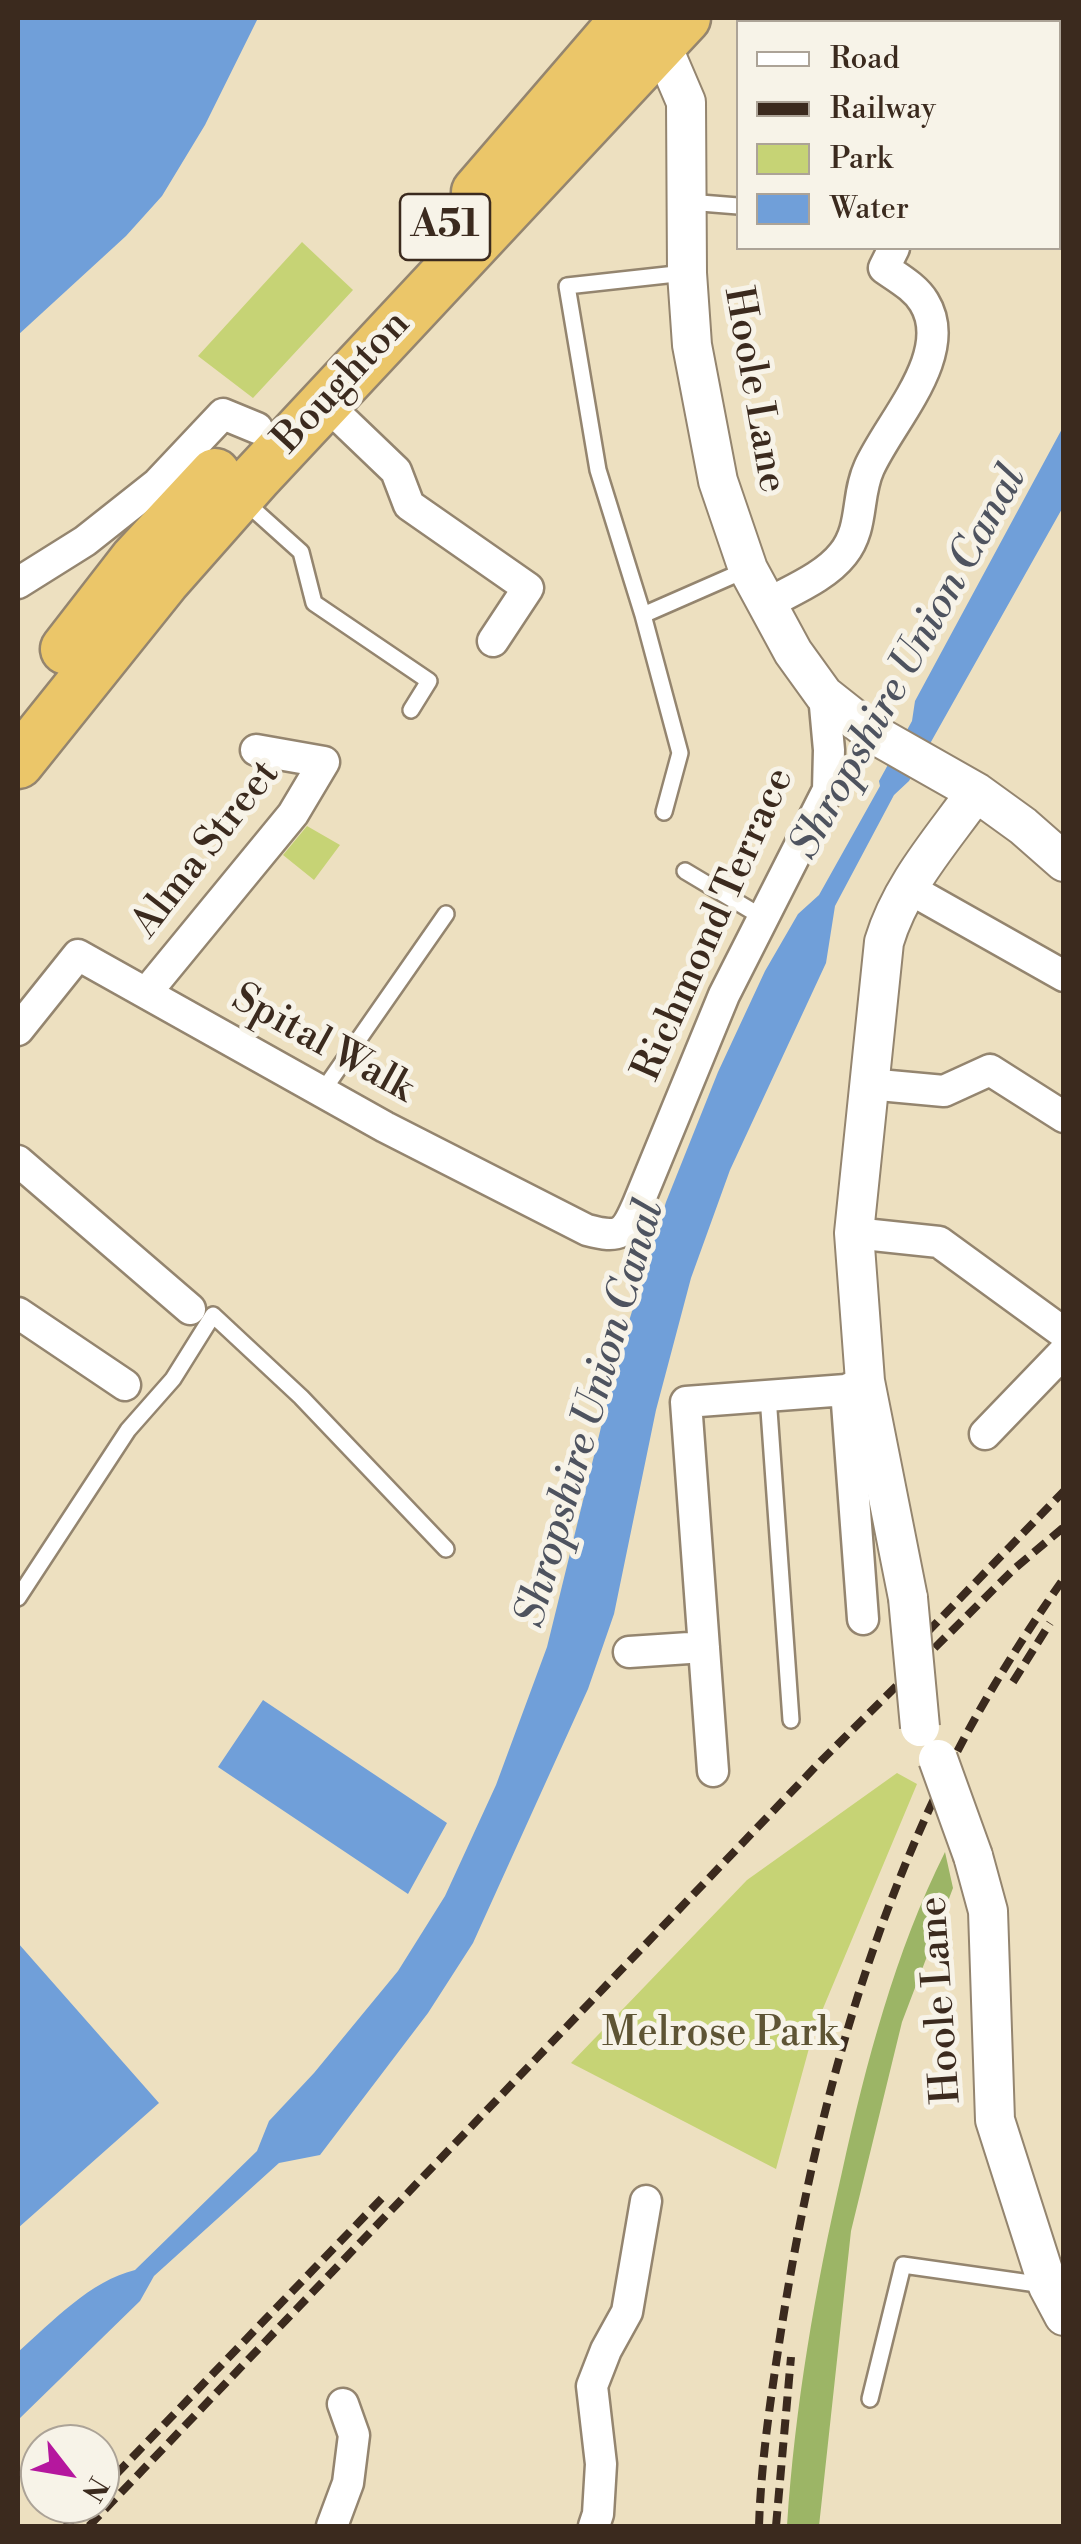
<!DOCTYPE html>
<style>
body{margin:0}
#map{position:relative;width:1081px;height:2544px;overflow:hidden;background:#ede0c0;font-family:"Libre Bodoni",serif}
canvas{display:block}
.frame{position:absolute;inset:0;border:20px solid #3b2a1e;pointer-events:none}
.legend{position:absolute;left:736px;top:20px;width:325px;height:230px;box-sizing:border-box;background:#f7f3e8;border:2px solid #aca397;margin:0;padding:12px 18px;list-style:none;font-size:30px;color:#3b2a1e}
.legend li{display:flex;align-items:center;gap:20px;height:50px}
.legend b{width:50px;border:2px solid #aca397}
.north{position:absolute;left:20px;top:2424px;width:100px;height:100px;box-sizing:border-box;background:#f7f3e8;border:2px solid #aca397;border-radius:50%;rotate:121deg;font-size:28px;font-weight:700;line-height:40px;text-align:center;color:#3b2a1e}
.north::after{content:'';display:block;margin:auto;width:35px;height:45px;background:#b5179e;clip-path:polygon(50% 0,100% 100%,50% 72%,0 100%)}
</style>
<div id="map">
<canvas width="1081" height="2544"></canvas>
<div class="frame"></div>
<ul class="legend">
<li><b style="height:12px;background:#fff"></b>Road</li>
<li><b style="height:12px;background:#3b2a1e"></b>Railway</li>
<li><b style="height:28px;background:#c6d375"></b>Park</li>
<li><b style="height:28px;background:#709fd9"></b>Water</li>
</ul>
<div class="north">N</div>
</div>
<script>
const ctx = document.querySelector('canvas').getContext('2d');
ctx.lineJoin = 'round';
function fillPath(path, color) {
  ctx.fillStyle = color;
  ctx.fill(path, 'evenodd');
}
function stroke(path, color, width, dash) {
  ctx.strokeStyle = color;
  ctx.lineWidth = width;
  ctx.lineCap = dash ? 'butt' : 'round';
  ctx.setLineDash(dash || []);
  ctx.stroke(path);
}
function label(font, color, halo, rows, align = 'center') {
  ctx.font = font + ' "Libre Bodoni",serif';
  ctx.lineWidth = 10;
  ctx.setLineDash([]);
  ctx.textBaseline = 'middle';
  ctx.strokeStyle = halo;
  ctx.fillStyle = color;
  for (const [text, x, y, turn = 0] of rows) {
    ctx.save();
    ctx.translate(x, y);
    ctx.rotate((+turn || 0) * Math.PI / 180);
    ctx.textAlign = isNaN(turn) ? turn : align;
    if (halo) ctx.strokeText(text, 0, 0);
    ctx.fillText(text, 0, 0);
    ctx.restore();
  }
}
const green = new Path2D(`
 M302 242 353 290 253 398 198 356Z
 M307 826 340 845 314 880 283 855Z
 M897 1773 917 1784 814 2030 776 2169 571 2063 747 1880Z`);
const forest = new Path2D(`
 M945 1852 953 1888 902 2022 851 2231 819 2526H787C795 2406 815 2289 842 2172 866 2063 895 1952 945 1852Z`);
const water = new Path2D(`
 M18 18H258L205 125 162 196 126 236 18 335Z
 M1063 427V507L909 781 894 795 835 906 826 963 730 1170 691 1278 656 1410 614 1614 588 1689 473 1943 428 2013 320 2155 279 2163 154 2276 140 2301 18 2420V2352C52 2322 90 2281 135 2270L257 2151 269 2121 314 2073 398 1971 445 1896 496 1785 547 1647 620 1350 666 1202 718 1072 765 971 798 914 819 895 880 786 879 781 912 721 915 701Z
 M263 1700 447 1823 408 1894 218 1767Z
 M18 1943 159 2103 18 2228Z`);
const service = new Path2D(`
 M941 22 944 18
 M688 202 738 206
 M242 499 301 552 314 603 429 681 411 710
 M643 615 748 569
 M664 812 680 753 643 615 598 470 567 286 685 273
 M685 871 762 917
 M322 1092 446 914
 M768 1396 791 1720
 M18 1598 128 1430 173 1379 213 1315 301 1397 446 1549
 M870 2399 903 2265 1044 2285`);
const minor = new Path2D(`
 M1058 107 1064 101
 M324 402 396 471 409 505 528 588 493 641
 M18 583 85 541 157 484 223 414 257 428
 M767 604C792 590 825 577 843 554 864 528 856 496 869 468 890 421 956 354 924 302 915 287 898 278 884 268L894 248
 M908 888 1064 976
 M146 993 293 814 324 762 256 750
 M18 1030 78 955 385 1127 587 1230C621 1239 625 1234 638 1204L724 995 828 790 829 750 824 695
 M868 1084 944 1091 990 1070 1064 1117
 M18 1161 190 1309
 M854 1233 939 1242 1064 1333
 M18 1313 125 1385
 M862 1383 846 1390 863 1619
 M985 1434 1064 1352
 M629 1652 704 1647
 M713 1771 686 1402 846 1390
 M332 2526 348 2483 354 2435 343 2404
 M594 2526 598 2514 601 2464 592 2386 606 2350 627 2312 646 2201`);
const tertiary = new Path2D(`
 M641 30 662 46 686 102 687 273 692 345 718 481 748 569 793 652 824 695 872 733 976 792 1023 826 1064 862
 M908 1598 865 1381 854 1233 884 942C901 885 942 840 976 792
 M973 1856 988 1911 995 2120 1048 2286 1064 2316`);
const trunk = new Path2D(`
 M477 192 627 18
 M66 649 135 560 215 474
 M18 763 164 581 256 477 685 18`);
const rail = new Path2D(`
 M911 1649 1064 1491
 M1013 1682 1050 1623
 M100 2491 387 2193
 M66 2526 87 2504
 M89 2526 821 1761 1014 1569 1064 1527
 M759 2526C761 2461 771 2396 781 2331 812 2133 865 1931 957 1752 988 1692 1025 1634 1064 1578
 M776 2526 791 2357`);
const tertiaryBridge = new Path2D(`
 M908 1598 920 1727
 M938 1759 973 1856`);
const shields = [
 [445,227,90]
];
const shieldNames = [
 ["A51",445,227]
];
const streetNames = [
 ["Boughton",343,383,-47],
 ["Hoole Lane",753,390,80],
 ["Alma Street",207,850,-52],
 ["Richmond Terrace",715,925,-66],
 ["Spital Walk",322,1045,29],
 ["Hoole Lane",942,2000,-94]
];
const parkNames = [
 ["Melrose Park",720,2035]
];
const waterNames = [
 ["Shropshire Union Canal",910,663,-61],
 ["Shropshire Union Canal",592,1414,-74]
];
fillPath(green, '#c6d375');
fillPath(forest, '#9cb566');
fillPath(water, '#709fd9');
stroke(service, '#94856f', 20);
stroke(minor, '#94856f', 35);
stroke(tertiary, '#94856f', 42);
stroke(trunk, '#94856f', 55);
stroke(service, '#fff', 15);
stroke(minor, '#fff', 30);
stroke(tertiary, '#fff', 38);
stroke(trunk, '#ebc669', 50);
stroke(rail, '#3b2a1e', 8, [15, 8]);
stroke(tertiaryBridge, '#94856f', 42, []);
stroke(tertiaryBridge, '#fff', 38);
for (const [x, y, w] of shields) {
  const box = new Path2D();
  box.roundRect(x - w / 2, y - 33, w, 66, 8);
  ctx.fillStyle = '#f7f3e8';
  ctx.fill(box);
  stroke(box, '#3b2a1e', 2.5);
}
label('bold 38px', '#3b2a1e', null, shieldNames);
label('40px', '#3b2a1e', '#f7f3e8', streetNames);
label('40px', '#5e5434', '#f7f3e8', parkNames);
label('italic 42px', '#4e535f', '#f7f3e8', waterNames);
</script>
